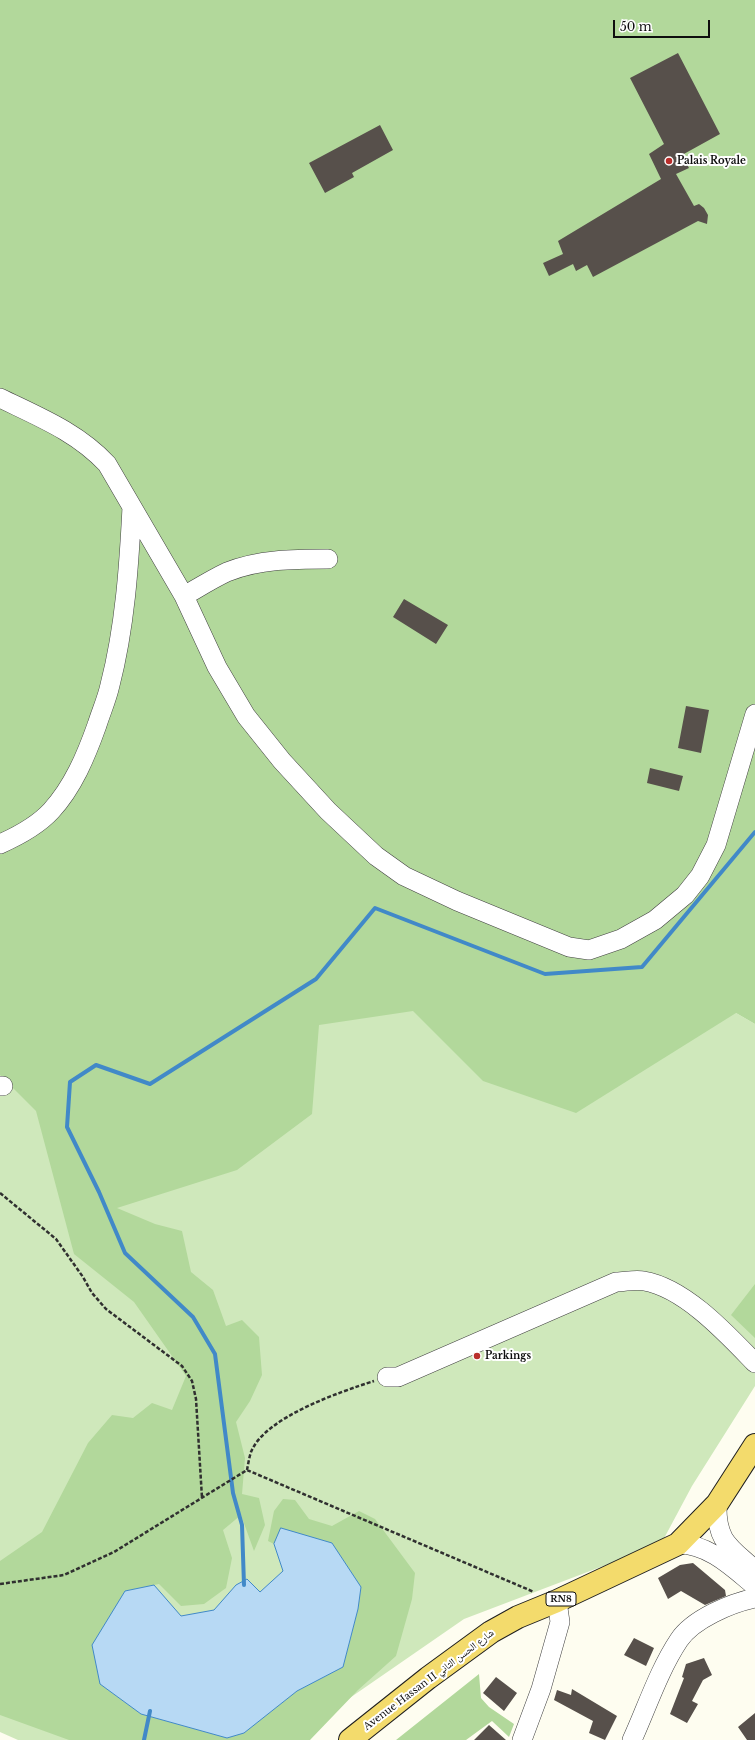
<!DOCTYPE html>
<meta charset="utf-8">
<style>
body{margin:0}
#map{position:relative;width:755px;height:1740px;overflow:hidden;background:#fefdf0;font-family:"Libre Baskerville",serif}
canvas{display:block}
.scale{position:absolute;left:613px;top:20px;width:97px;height:18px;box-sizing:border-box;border:2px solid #0e0e0e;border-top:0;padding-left:5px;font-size:12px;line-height:14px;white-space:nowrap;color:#0e0e0e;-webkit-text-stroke:3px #fff;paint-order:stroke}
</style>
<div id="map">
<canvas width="755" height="1740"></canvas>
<div class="scale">50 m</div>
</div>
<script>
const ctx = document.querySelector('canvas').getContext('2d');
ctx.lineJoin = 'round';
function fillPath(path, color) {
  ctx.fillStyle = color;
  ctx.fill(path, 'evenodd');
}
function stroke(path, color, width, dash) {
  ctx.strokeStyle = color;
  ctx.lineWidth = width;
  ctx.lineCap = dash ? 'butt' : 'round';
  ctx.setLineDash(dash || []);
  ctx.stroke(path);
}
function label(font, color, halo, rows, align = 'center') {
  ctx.font = font + ' "Libre Baskerville","Noto Naskh Arabic",serif';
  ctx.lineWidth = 4;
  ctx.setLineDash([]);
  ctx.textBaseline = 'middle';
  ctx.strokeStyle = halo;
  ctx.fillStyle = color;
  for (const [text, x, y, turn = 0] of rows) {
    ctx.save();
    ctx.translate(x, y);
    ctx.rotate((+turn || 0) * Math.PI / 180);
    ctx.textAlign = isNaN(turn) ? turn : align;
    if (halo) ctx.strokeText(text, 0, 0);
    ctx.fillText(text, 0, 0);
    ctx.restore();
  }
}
const green = new Path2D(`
 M0 0H755L736 1013 755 1024V1386L692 1486 661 1544 464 1619 289 1740H18L0 1732Z`);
const forest = new Path2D(`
 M0 0H755V1024L736 1013 576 1113 483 1081 413 1011 319 1025 312 1114 237 1170 117 1208 155 1224 182 1231 191 1272 213 1290 226 1326 242 1320 259 1337 262 1375 250 1401 236 1422 245 1458 242 1494 259 1498 265 1525 254 1551 241 1515 223 1530 232 1558 226 1588 204 1604 181 1606 159 1584 125 1591 100 1684 141 1714 227 1738 244 1733 297 1691 343 1667 358 1609 361 1587 332 1543 281 1529 274 1544 268 1541 274 1511 283 1499 295 1500 309 1519 332 1526 359 1511 375 1519 415 1573 412 1599 396 1656 358 1690 310 1740H69L0 1715V1561L42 1532 88 1443 112 1415 133 1418 152 1403 172 1410 186 1376 134 1302 74 1254 36 1111 0 1075Z
 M755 1284V1338L731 1315Z
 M479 1674 481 1698 489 1707 514 1724 509 1737 492 1721 466 1740H396Z`);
const water = new Path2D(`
 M281 1528 332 1543 361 1587 358 1609 343 1667 297 1691 244 1733 227 1738 141 1714 100 1684 92 1645 125 1591 154 1585 181 1616 214 1610 236 1585 247 1579 260 1592 283 1571 274 1544Z`);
const stream = new Path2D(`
 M244 1585 242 1525 233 1493 215 1354 193 1317 125 1253 99 1192 67 1127 70 1082 96 1065 150 1084 316 979 375 908 545 974 642 967 755 832
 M144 1740 150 1711`);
const building = new Path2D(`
 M678 53 720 134 682 155 689 168 676 174 694 206 699 204 704 208 708 215 707 224 698 221 593 277 587 265 576 271 573 264 549 276 543 263 563 254 558 241 661 179 649 154 664 144 630 78Z
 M380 125 393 150 352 173 354 177 325 193 309 163Z
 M404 599 448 625 436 644 393 617Z
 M686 706 709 710 701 753 678 748Z
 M650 768 683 776 679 791 647 783Z
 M693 1563 725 1590 726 1596 705 1605 681 1591 668 1599 658 1578 680 1565Z
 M634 1638 654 1648 646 1666 624 1655Z
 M704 1658 712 1675 703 1680 692 1701 698 1704 687 1723 670 1714 684 1678 682 1677 686 1664Z
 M496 1677 517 1693 504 1711 483 1693Z
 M572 1689 617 1716 605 1740 589 1733 593 1721 554 1700 557 1690 571 1695Z
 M755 1713V1740H747L738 1727Z
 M489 1725 506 1740H474Z`);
const path = new Path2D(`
 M0 1193 56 1239 83 1277 92 1293 106 1309 182 1366 192 1381 196 1399 202 1498
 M247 1470C248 1465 249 1458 251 1452 265 1417 340 1392 374 1381
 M0 1584 64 1575 114 1552 247 1470 534 1592`);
const minor = new Path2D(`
 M0 398C39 417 77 432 107 464L184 596 217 667 246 716 282 761 328 811 376 856 404 876 457 901 569 947 589 950 621 939 655 920 685 895 700 876 716 845 755 714
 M184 596C198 588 212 579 227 572 259 559 295 559 328 559
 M0 844C18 836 38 825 51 811 73 787 86 756 97 725 101 712 107 699 110 685 125 627 129 566 132 507
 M0 1086H3
 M387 1377H398L616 1282C625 1282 635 1279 644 1281 685 1288 727 1334 755 1363
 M717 1504C716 1542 730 1547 755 1570
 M678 1544C709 1544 732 1567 755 1586
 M522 1740 541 1689 560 1622 557 1601
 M632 1740C647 1707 659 1670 679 1640 693 1619 731 1603 755 1598`);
const major = new Path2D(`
 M350 1740 428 1678 491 1632 518 1617 557 1601 678 1544 717 1504 755 1445`);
const markers = [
 [669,161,4,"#b92e2b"],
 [477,1356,4,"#b92e2b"]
];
const shields = [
 [561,1599,30]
];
const shieldNames = [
 ["RN8",561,1599]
];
const poiNames = [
 ["Palais Royale",677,161],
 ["Parkings",485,1356]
];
const streetNames = [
 ["Avenue Hassan II شارع الحسن الثاني",429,1680,-37]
];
fillPath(green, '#cfe8bb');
fillPath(forest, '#b2d89b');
fillPath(water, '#b7d9f4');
stroke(water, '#4189c8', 1);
stroke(stream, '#4189c8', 4);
fillPath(building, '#57504b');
stroke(minor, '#414141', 20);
stroke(major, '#1f1f1f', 24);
stroke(path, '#303030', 2.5, [4, 2]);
stroke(minor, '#fff', 19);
stroke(major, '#f3db6c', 22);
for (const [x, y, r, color] of markers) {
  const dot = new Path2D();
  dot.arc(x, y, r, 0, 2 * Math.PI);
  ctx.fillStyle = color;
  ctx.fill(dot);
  stroke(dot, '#fff', 1.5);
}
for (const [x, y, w] of shields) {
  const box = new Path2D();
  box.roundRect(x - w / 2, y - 7, w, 14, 3);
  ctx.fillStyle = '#fff';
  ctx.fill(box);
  stroke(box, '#0e0e0e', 1);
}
label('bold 9px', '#0e0e0e', null, shieldNames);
label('bold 10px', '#0e0e0e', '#fff', poiNames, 'left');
label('10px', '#0e0e0e', '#fff', streetNames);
</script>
